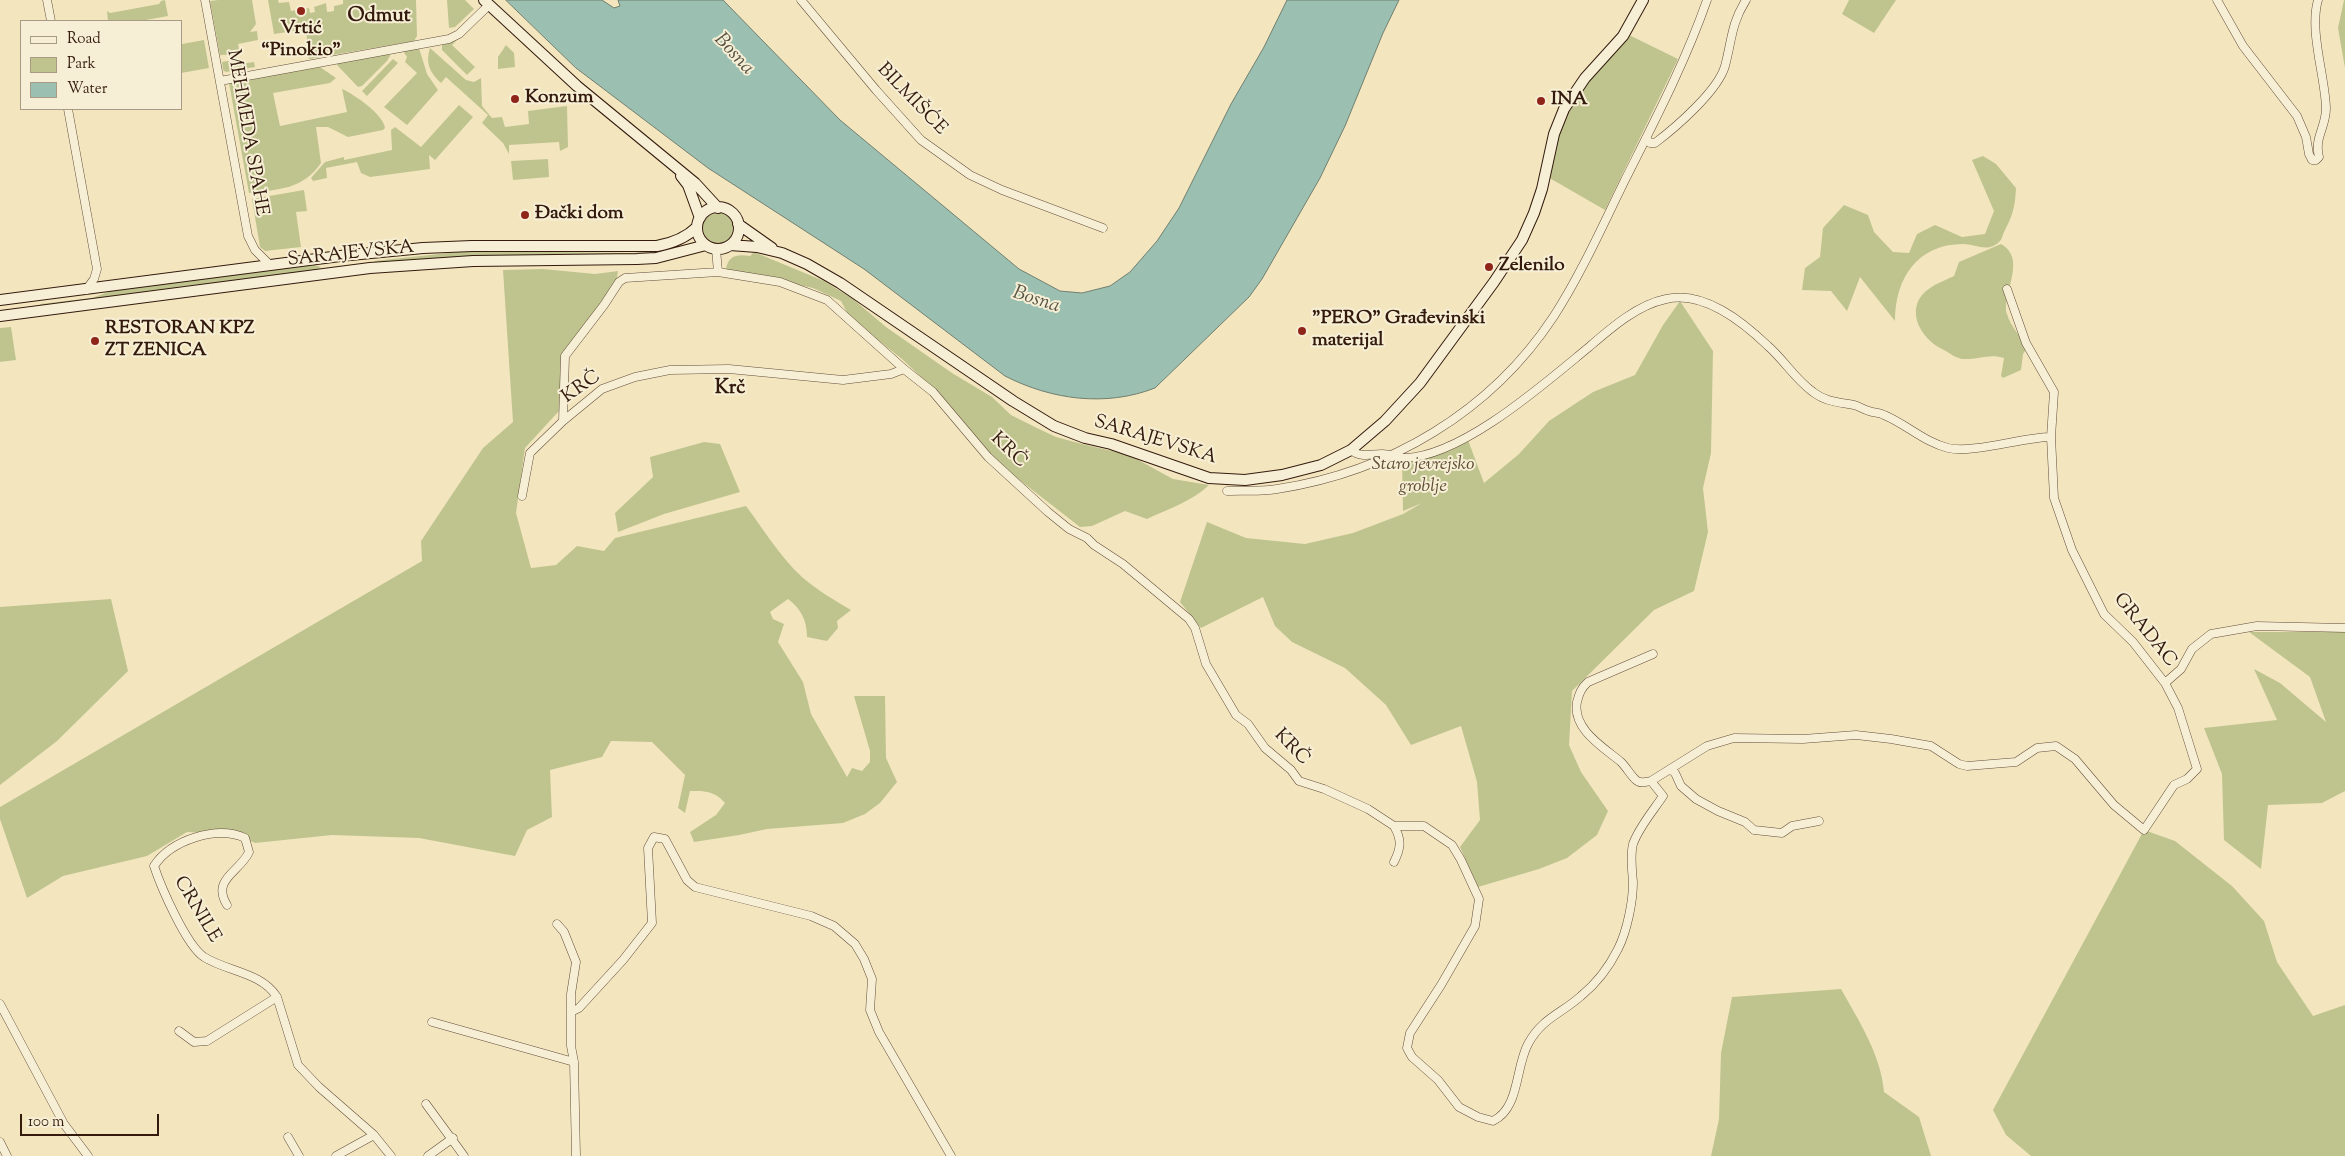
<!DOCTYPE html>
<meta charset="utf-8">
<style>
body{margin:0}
#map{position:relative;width:2345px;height:1156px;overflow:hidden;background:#f3e6bf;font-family:"Sorts Mill Goudy",serif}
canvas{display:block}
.legend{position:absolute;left:20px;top:20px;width:162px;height:90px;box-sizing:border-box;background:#f7efd5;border:1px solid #a99a85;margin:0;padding:6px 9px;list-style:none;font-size:15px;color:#331a0d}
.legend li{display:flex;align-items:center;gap:10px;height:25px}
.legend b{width:25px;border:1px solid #a99a85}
.scale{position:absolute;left:20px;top:1114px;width:139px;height:22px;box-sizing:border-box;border:2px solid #331a0d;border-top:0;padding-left:6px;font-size:15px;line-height:18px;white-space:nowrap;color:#331a0d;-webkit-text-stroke:4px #f7efd5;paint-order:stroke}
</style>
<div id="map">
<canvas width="2345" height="1156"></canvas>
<ul class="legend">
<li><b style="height:6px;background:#f7efd5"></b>Road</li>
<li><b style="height:14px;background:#bfc48f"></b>Park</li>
<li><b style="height:14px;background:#9bc0b1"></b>Water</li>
</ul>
<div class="scale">100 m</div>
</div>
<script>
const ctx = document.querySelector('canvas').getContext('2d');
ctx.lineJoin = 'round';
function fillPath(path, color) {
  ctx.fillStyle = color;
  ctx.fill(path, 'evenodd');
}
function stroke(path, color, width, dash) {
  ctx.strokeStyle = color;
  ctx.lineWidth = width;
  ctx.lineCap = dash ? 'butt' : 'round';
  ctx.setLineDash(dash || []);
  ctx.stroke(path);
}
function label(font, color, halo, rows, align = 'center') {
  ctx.font = font + ' "Sorts Mill Goudy",serif';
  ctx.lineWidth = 4;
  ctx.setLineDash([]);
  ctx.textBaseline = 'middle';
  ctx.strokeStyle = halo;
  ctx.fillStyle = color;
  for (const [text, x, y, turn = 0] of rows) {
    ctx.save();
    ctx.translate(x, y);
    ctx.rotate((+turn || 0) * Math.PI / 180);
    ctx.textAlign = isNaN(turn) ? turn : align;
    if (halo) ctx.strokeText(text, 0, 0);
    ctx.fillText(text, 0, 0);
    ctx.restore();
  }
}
const green = new Path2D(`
 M165 0 168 16 140 21H108L107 11 110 13 159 4 161 1Z
 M218 0H252L256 24 250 32 257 31 258 40 238 44 240 54 220 55 210 1Z
 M268 0H278L279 3 289 2 291 11 309 8 310 13 315 12 314 7 326 3 327 12 334 11V6L343 4V0H416L417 36 414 41 309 59 306 29 274 34Z
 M447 0H465L474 9 455 27 449 28Z
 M1849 0H1896L1874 33 1842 14Z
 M2344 0H2345V68L2338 28Z
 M1625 33 1678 59 1605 210 1546 176 1565 117 1582 88Z
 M459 38 452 45 475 67 467 75 442 50V45Z
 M181 40 182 44 204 40 209 68 181 73Z
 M506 45 514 53 515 67 498 69V57Z
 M419 48 427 74 438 90 407 125 384 107 417 73 405 62 407 57 403 51 405 49Z
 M430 48 466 80 474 82 481 78 482 106 492 118 502 117 505 127 529 124 528 111 567 106 568 147 560 151 559 142 509 145V154L503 143 482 123 488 115 446 77 441 83C430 73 425 63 430 48Z
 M389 53 390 56 387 61 362 86 358 87 337 65V62Z
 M240 59 241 64 254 62 255 67 226 72 223 70 222 62Z
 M393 59 398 63 367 96 362 91Z
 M320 67 336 78 330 83 273 93 280 126 347 112 342 89C354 94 384 115 385 128L383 130 348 137 328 127H316L321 163C302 190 280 189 249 193L229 83Z
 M459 105 473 117 435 160 429 155 430 169 370 177 361 173 357 162 326 168 327 178 313 181 311 178 325 162 344 157V160L392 150 391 130 395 127 421 147Z
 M1983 156 1996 164 2016 188C2015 207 2013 215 2004 232 2003 234 2002 240 1999 242 1988 253 1975 244 1963 244 1917 244 1895 279 1895 321L1860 277 1847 311 1831 291 1802 290 1805 268 1820 257 1823 228 1844 205 1868 215 1874 232 1893 252 1909 253 1917 234 1935 225 1962 237 1985 234 1994 211 1972 160Z
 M548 159 549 177 513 180 511 161Z
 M304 190 307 211 296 212 301 247 265 251 260 247 252 199Z
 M703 228a15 15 0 1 1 30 0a15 15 0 1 1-30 0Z
 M2001 244C2028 259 2001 295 2007 314 2010 325 2021 337 2027 348L2023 354 2021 370 2003 378 2001 376 2004 358C1989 353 1978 360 1963 359 1957 359 1948 352 1942 349 1919 338 1903 306 1930 288 1937 283 1946 280 1954 276L1959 262Z
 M671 247V250L657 253 375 263 374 261 467 251 632 253 656 251Z
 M754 252 824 281 853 299 886 327 952 373 992 397 1011 415 1037 428 1056 437 1082 444 1129 455 1173 479 1209 485C1191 502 1170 508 1147 519L1125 511 1092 526 1080 527 1008 471 986 449 936 391 902 359 850 318 841 301 813 288 726 269C728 255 738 254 750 256Z
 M314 265 321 267 315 271 40 307V304L92 298 111 291Z
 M543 269 595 274 618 271 617 278 605 299 562 356 559 411 525 448 516 513 531 568 556 565 577 546 604 551 615 538 746 506C764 530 780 557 802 577 817 590 834 600 851 610L837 621 838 628 827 641 807 637C807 620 801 609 788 599L770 612 773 619 784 624 778 642 803 682 811 714 847 777 852 768 862 771 870 762V751L854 696H885L886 758 897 782 880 803 865 814 843 823 767 829 739 835 694 842 690 832 716 815 725 803C715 791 705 791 690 791L685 813 678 808 685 775 652 742 611 741 602 757 550 770 552 817 527 830 515 856 419 838 332 835 255 843 235 834 187 832 147 856 63 876 27 898 0 819V807L422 561 421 541 483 448 513 422 503 270Z
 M1680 301 1713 351 1711 453 1703 488 1708 532 1694 591 1654 610 1572 691 1569 745 1581 772 1608 811 1597 835 1567 858 1539 869 1478 887 1460 847 1480 820 1477 782 1461 726 1411 745 1386 705 1345 668 1292 642 1275 626 1263 597 1201 628 1180 602 1207 522 1246 538 1305 544 1353 533 1403 514 1422 503 1403 511 1402 461 1468 440 1484 483 1519 454 1549 421 1593 392 1635 375 1663 325Z
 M11 327 16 360 0 362V328Z
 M704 442 720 444 740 492 664 514 618 532 615 513 653 477 650 457Z
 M111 599 128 671 57 741 0 785V607Z
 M2249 632H2345V791L2322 803 2268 805 2261 869 2224 840 2222 774 2204 728 2277 720 2254 669 2280 683 2326 722 2310 677Z
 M2144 830 2175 841 2232 886 2264 921 2277 962 2313 1016 2345 1005V1156H2031L2006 1135 1993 1110Z
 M1841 989C1859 1021 1881 1055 1884 1092L1919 1117 1931 1156H1711L1719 1119 1721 1053 1732 997Z`);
const water = new Path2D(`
 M506 0H602L614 8 620 6 618 0H723L840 120 1019 269 1060 291 1082 293 1110 286 1130 272 1157 241 1179 208 1231 104 1264 47 1287 0H1399L1383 33 1345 126 1320 178 1262 279 1249 297 1155 388C1106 407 1052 400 1005 376L864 269 708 168 576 68Z`);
const minor = new Path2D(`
 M47 0 51 21
 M205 0 248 236 255 250 270 265
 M801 0 876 90 921 140 970 175 1002 190 1103 228
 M2217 0 2243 46 2297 116 2306 137 2309 154 2312 160H2316L2319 157C2314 137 2326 128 2326 108 2325 76 2309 31 2318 0
 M220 81 449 39 459 34 489 5
 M68 109 97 269 94 279 86 290
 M1646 138 1650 143H1655C1675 128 1718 91 1725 66 1732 40 1731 24 1746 0
 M716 249 718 272
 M904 369 891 374 843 380 729 369 670 370 635 377 602 389 563 421 565 356 604 305 619 282 625 278 718 272 780 282 827 300 904 369 933 392 988 457 1048 512 1069 529 1087 538 1094 545 1123 564 1189 619 1195 628 1206 664 1236 715 1248 724 1265 748 1291 770 1299 781 1324 789 1368 809 1394 826H1424L1452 845 1461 860 1479 899 1475 926 1441 985 1410 1033 1407 1048 1412 1057 1438 1080 1459 1107 1478 1117 1493 1121C1520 1108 1515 1068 1528 1044 1542 1018 1561 1014 1581 996 1597 983 1609 967 1618 949 1627 931 1633 902 1633 882 1632 870 1630 856 1633 844 1639 827 1653 811 1663 796L1651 781
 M2051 437 2054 498 2072 550 2104 614 2133 642 2165 683 2181 669 2192 649 2211 634 2257 626 2345 628
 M1351 450C1360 458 1371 454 1382 454 1390 454 1398 458 1405 458 1463 456 1545 383 1589 347 1611 328 1637 305 1666 299 1704 290 1743 322 1768 346 1784 360 1795 379 1813 392 1826 402 1838 402 1854 405 1859 406 1864 410 1869 411 1874 413 1879 412 1884 415 1906 424 1924 442 1948 448 1971 454 2024 437 2051 437L2054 392 2026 343 2007 289
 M1227 491C1244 490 1261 492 1277 489 1389 472 1491 412 1554 316 1581 274 1602 227 1624 182 1654 122 1685 63 1707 0
 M522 496 530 453 563 421
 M1653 654 1588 682C1581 688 1579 694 1577 702 1572 729 1603 747 1621 762 1627 768 1631 776 1636 780 1640 784 1646 782 1651 781L1707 746 1734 738 1803 739 1856 735 1891 739 1931 746 1959 764 1967 766 2016 762 2037 748 2056 746 2075 759 2114 805 2144 830 2174 785 2187 779 2197 769 2178 708 2165 683
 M1671 770 1675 773 1681 786 1696 799 1718 811 1745 822 1754 830 1782 833 1792 826 1819 821
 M1394 862C1401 848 1402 840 1394 826
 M227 905C211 879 240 872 249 852L245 838C217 825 171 840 154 866 161 887 186 945 204 957 228 972 261 972 277 997L298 1065 319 1087 374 1135 391 1156
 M557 924 564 932 576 962 571 994V1046L574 1062 576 1156
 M0 1004 64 1124 88 1156
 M571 1012 579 1008 623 960 652 923 648 848 654 837 665 839 687 880 695 887 811 916 834 926 855 944 864 959 872 979 870 1010 879 1032 951 1156
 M432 1022 574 1062
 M179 1031 194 1042 207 1041 277 997
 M426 1104 464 1156
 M288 1137 299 1156
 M0 1142 7 1156
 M336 1156 374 1135
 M428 1156 453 1138`);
const secondary = new Path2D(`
 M484 0 577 86 695 183 718 208
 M681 176 688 185 700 218
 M697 228a21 21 0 1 1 42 0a21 21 0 1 1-42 0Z
 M738 224 772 248
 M730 245 757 247 782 253 807 264 840 283 1013 401 1054 426 1085 438 1111 444 1209 478 1245 480 1282 475 1321 465 1351 450 1385 421 1420 383 1494 282 1522 240 1534 213 1542 189 1554 134 1564 109 1585 78 1623 36 1643 0
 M0 300 340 256 423 248 472 246H657C673 243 686 238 697 227
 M0 316 370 268 473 261 637 259 656 258 706 245`);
const markers = [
 [301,11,5,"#8f2418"],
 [515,99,5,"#8f2418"],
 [1541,101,5,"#8f2418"],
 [525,215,5,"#8f2418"],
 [1489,267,5,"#8f2418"],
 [1302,331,5,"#8f2418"],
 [95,341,5,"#8f2418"]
];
const poiNames = [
 ["Vrtić",301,30,"center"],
 ["“Pinokio”",301,52,"center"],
 ["Konzum",525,99],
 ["INA",1551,101],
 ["Đački dom",535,215],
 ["Zelenilo",1499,267],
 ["\"PERO\" Građevinski",1312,320],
 ["materijal",1312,342],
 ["RESTORAN KPZ",105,330],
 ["ZT ZENICA",105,352]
];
const streetNames = [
 ["BILMIŠĆE",911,100,46],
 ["MEHMEDA SPAHE",246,133,80],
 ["SARAJEVSKA",351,255,-6],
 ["KRČ",582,388,-35],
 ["SARAJEVSKA",1155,441,17],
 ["KRČ",1008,451,44],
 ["GRADAC",2144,631,51],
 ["KRČ",1291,748,46],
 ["CRNILE",196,910,59]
];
const parkNames = [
 ["Staro jevrejsko",1423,466],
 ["groblje",1423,488]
];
const neighbourhoodNames = [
 ["Odmut",379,18],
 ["Krč",730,390]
];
const waterNames = [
 ["Bosna",733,55,47],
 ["Bosna",1036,301,18]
];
fillPath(green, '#bfc48f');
fillPath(water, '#9bc0b1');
stroke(water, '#717e6f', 1);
stroke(minor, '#634d3a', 9);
stroke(secondary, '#331a0d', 12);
stroke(minor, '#f7efd5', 8);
stroke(secondary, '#f7efd5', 10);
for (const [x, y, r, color] of markers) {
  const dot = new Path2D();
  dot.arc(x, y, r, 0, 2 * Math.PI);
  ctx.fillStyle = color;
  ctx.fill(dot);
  stroke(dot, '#f7efd5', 2);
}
label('bold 19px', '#331a0d', '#f7efd5', poiNames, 'left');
label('19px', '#331a0d', '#f7efd5', streetNames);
label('italic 19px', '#5d4d34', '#f7efd5', parkNames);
label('bold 20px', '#331a0d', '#f7efd5', neighbourhoodNames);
label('italic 20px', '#575446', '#f7efd5', waterNames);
</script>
